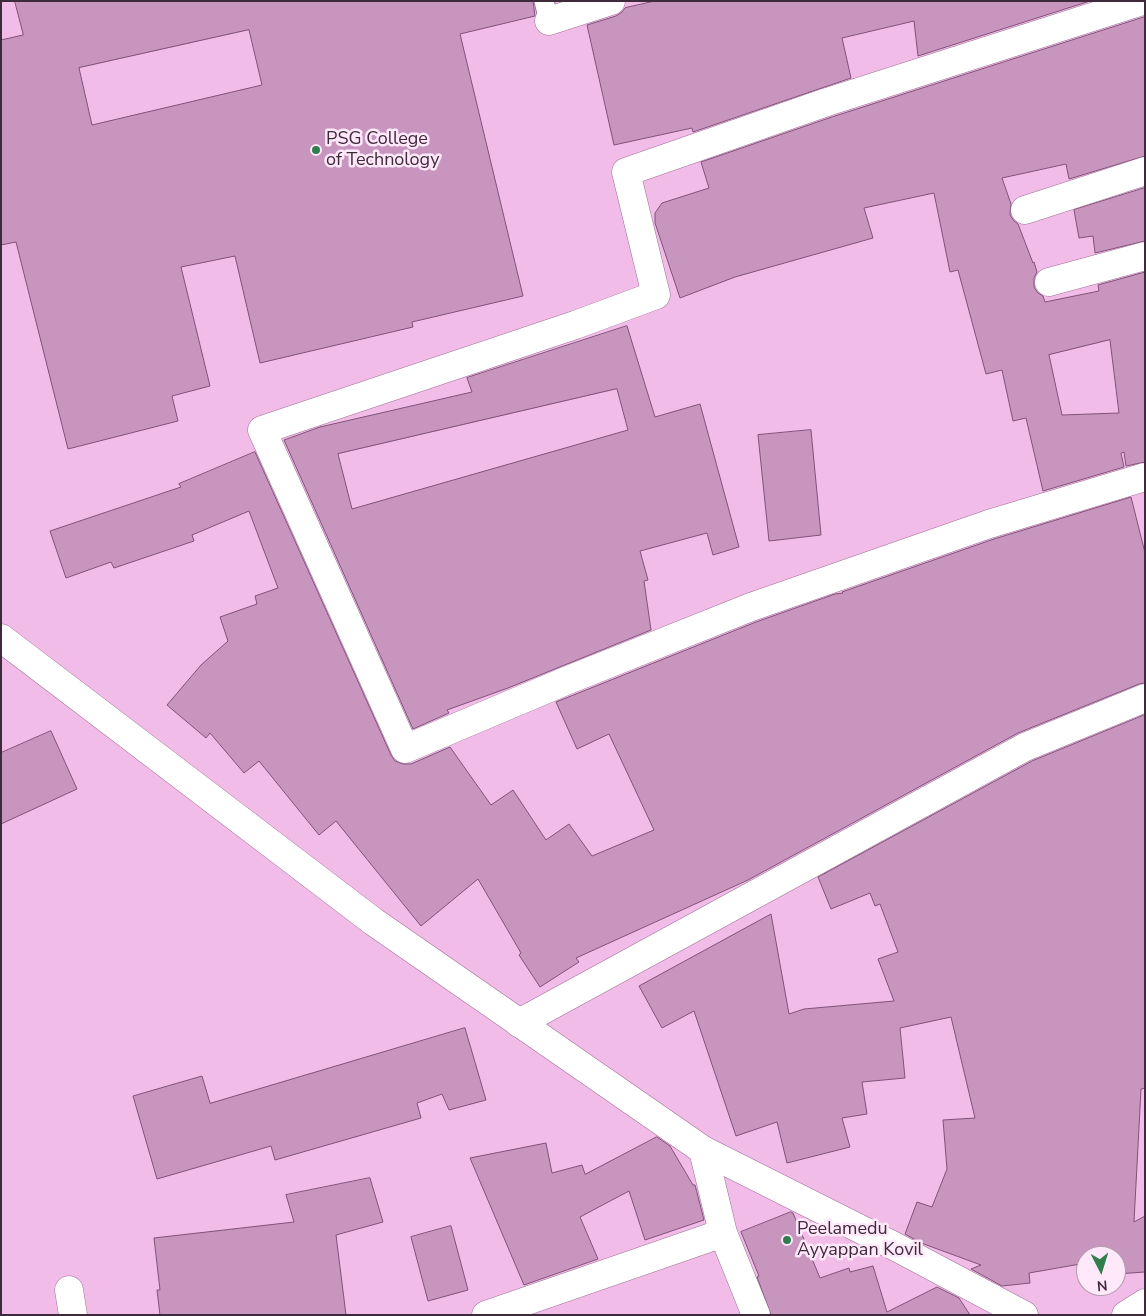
<!DOCTYPE html>
<style>
body{margin:0}
#map{position:relative;width:1146px;height:1316px;overflow:hidden;background:#f1bce7;font-family:"Nunito Sans",sans-serif}
canvas{display:block}
.frame{position:absolute;inset:0;border:2px solid #3f2a3b;pointer-events:none}
.north{position:absolute;left:1076px;top:1246px;width:50px;height:50px;box-sizing:border-box;background:#fee8fa;border:1px solid #b29cae;border-radius:50%;rotate:175deg;font-size:14px;font-weight:700;line-height:20px;text-align:center;color:#3f2a3b}
.north::after{content:'';display:block;margin:auto;width:18px;height:22px;background:#317e4d;clip-path:polygon(50% 0,100% 100%,50% 72%,0 100%)}
</style>
<div id="map">
<canvas width="1146" height="1316"></canvas>
<div class="frame"></div>
<div class="north">N</div>
</div>
<script>
const ctx = document.querySelector('canvas').getContext('2d');
ctx.lineJoin = 'round';
function fillPath(path, color) {
  ctx.fillStyle = color;
  ctx.fill(path, 'evenodd');
}
function stroke(path, color, width, dash) {
  ctx.strokeStyle = color;
  ctx.lineWidth = width;
  ctx.lineCap = dash ? 'butt' : 'round';
  ctx.setLineDash(dash || []);
  ctx.stroke(path);
}
function label(font, color, halo, rows, align = 'center') {
  ctx.font = font + ' "Nunito Sans",sans-serif';
  ctx.lineWidth = 5;
  ctx.setLineDash([]);
  ctx.textBaseline = 'middle';
  ctx.strokeStyle = halo;
  ctx.fillStyle = color;
  for (const [text, x, y, turn = 0] of rows) {
    ctx.save();
    ctx.translate(x, y);
    ctx.rotate((+turn || 0) * Math.PI / 180);
    ctx.textAlign = isNaN(turn) ? turn : align;
    if (halo) ctx.strokeText(text, 0, 0);
    ctx.fillText(text, 0, 0);
    ctx.restore();
  }
}
const building = new Path2D(`
 M15 1H533L535 16 460 34 523 296 412 322 413 327 260 363 235 256 181 267 210 386 172 396 178 421 68 449 16 242 1 245V40L23 35ZM249 30 262 85 92 125 79 68Z
 M655 1H1090L918 56 914 21 842 38 851 78 693 132 692 128 614 145 587 25 616 16 622 12 625 8Z
 M1145 17V156L1069 179 1066 164 1002 178 1011 204 1010 215 1014 221 1018 224 1033 263 1034 262 1037 272 1034 278V287L1038 293 1043 296 1045 302 1099 291 1098 285 1145 272V462L1126 466 1124 452 1121 453 1124 467 1043 491 1026 418 1013 421 1002 370 986 374 958 270 950 272 934 193 864 208 873 238 735 277 680 298 655 223V213L662 203 709 188 701 162 832 117ZM1110 340 1119 413 1062 415 1049 355Z
 M1145 188V241L1095 253 1093 236 1079 238 1074 210Z
 M627 326 655 417 700 404 739 547 713 555 707 533 640 551 648 580 644 581 651 630 508 688 447 710 449 713 413 729 284 440 320 427 472 392 467 378ZM617 389 628 430 352 509 338 454Z
 M811 430 821 535 769 541 758 435Z
 M255 452 391 755 395 761 403 764H411L450 747 491 805 513 790 546 840 569 824 592 856 654 830 609 734 577 749 556 702 756 622 835 594 843 593 842 592 994 539 1131 497 1145 553V683L1139 684 1018 733 748 880 576 958 579 962 540 987 519 955 521 953 478 879 421 926 336 821 319 835 259 761 244 773 210 733 206 738 167 705 201 665 228 641 220 617 257 604 255 596 278 588 249 511 192 535 194 541 114 568 111 562 66 578 50 531 181 487 179 484Z
 M1145 715V1088L1141 1089 1134 1222 1145 1216V1272L1116 1274V1256H1086V1263L1029 1273 1030 1283 1002 1286 971 1269 981 1265 921 1243 905 1234 917 1202 932 1207 947 1169 943 1120 975 1118 951 1017 900 1028 905 1078 862 1082 867 1114 842 1118 850 1147 787 1163 777 1122 736 1136 694 1011 662 1028 639 986 771 914 789 1014 804 1009 894 1001 878 959 898 952 880 904 875 906 870 893 831 909 818 877 1032 761Z
 M51 731 77 789 1 824V753Z
 M465 1028 486 1100 449 1110 442 1094 417 1103 421 1118 275 1160 271 1146 157 1179 133 1096 202 1076 210 1103Z
 M657 1137 670 1146 693 1185H695L704 1220 645 1240 629 1191 580 1217 598 1259 524 1285 470 1158 546 1143 552 1173 582 1165 585 1174Z
 M370 1178 383 1222 336 1235 346 1315H160L157 1290H160L154 1238 294 1222 286 1195Z
 M791 1212 793 1213 820 1278 849 1268 850 1272 873 1266 887 1312 937 1287 959 1298 970 1315H771L757 1277 759 1276 741 1232Z
 M451 1226 468 1290 428 1301 411 1237Z`);
const service = new Path2D(`
 M544 1 549 21`);
const minor = new Path2D(`
 M1142 1 827 102 626 172 656 295 575 325 262 430 405 749 568 680 751 607 989 524 1145 477
 M549 21 611 1
 M1025 210 1145 171
 M1049 282 1145 256
 M519 1023 1025 747 1145 698
 M703 1150 723 1233 756 1315
 M69 1290 73 1315
 M486 1315 723 1233
 M1126 1315 1145 1303`);
const tertiary = new Path2D(`
 M1 638 374 922 703 1150 894 1246 1024 1315`);
const markers = [
 [316,150,5,"#317e4d"],
 [787,1240,5,"#317e4d"]
];
const poiNames = [
 ["PSG College",326,140],
 ["of Technology",326,161],
 ["Peelamedu",797,1230],
 ["Ayyappan Kovil",797,1251]
];
fillPath(building, '#c895be');
stroke(building, '#805278', 1);
stroke(service, '#a17098', 21);
stroke(minor, '#a17098', 29);
stroke(tertiary, '#a17098', 29);
stroke(service, '#fff', 19);
stroke(minor, '#fff', 28);
stroke(tertiary, '#fff', 28);
for (const [x, y, r, color] of markers) {
  const dot = new Path2D();
  dot.arc(x, y, r, 0, 2 * Math.PI);
  ctx.fillStyle = color;
  ctx.fill(dot);
  stroke(dot, '#fee8fa', 2);
}
label('18px', '#3f2a3b', '#fee8fa', poiNames, 'left');
</script>
